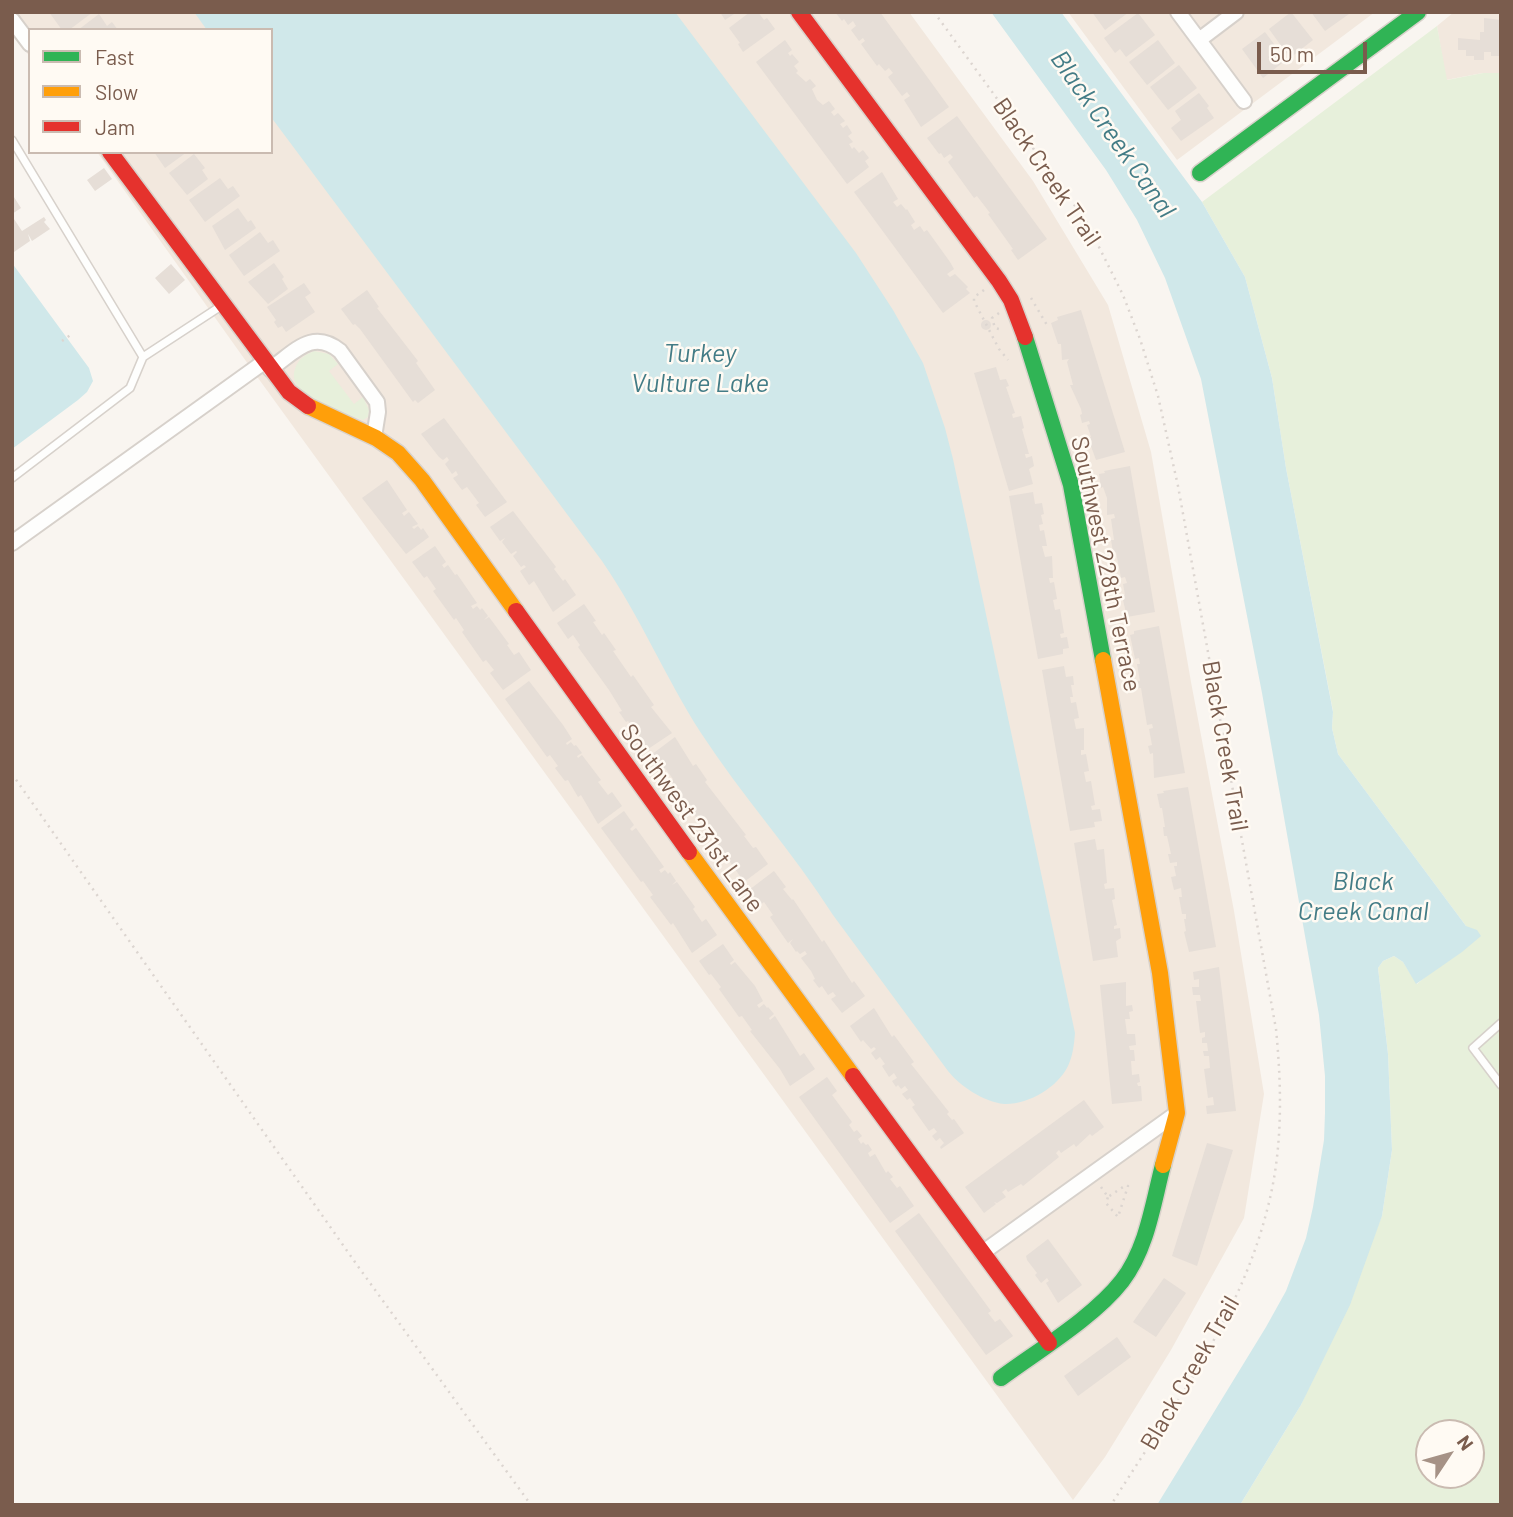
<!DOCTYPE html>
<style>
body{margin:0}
#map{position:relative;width:1513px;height:1517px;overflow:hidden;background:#f9f5f0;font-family:Barlow,sans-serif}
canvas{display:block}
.frame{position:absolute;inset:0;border:14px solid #7a5c4d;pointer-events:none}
.legend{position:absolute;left:28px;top:28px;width:245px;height:126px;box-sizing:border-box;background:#fffaf3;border:2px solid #cabbb1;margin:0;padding:9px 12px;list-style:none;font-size:21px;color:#7a5c4d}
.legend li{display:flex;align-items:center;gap:14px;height:35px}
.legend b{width:35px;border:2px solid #cabbb1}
.north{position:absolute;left:1415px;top:1419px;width:70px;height:70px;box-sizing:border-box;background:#fffaf3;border:2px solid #cabbb1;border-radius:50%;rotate:54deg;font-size:19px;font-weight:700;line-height:28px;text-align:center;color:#7a5c4d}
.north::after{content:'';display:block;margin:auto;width:24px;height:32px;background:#a69286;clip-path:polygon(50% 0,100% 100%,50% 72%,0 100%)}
.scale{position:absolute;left:1257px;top:42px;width:110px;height:32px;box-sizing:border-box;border:4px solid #7a5c4d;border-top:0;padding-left:9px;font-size:21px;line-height:24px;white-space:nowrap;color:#7a5c4d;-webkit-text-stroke:5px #fffaf3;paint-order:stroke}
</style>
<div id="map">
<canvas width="1513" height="1517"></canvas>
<div class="frame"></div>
<ul class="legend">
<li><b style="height:9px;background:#30b455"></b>Fast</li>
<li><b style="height:9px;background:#ff9f0a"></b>Slow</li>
<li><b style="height:9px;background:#e5322d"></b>Jam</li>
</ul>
<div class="north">N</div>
<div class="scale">50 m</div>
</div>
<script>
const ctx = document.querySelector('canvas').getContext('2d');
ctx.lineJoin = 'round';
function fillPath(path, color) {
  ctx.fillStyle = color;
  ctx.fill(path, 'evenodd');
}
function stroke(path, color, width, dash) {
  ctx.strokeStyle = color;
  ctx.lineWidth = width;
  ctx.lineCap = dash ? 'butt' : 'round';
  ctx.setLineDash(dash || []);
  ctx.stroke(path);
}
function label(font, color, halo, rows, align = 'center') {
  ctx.font = font + ' Barlow,sans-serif';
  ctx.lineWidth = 5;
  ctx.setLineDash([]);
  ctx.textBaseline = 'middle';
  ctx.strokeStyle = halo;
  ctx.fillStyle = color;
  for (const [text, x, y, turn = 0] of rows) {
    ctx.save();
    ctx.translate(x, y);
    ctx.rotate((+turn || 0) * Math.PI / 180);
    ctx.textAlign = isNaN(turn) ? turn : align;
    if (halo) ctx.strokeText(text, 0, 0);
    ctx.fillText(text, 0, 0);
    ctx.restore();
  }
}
const residential = new Path2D(`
 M12 12H909L1033 181 1108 305 1151 452 1191 682 1234 911 1264 1094 1244 1218 1171 1350 1105 1457 1073 1500 258 378 97 152H271V30H30V57L12 33Z
 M1068 12H1375L1177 160Z
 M1454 12H1501V73H1483L1446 80 1437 26Z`);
const green = new Path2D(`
 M1437 26 1447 80 1483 73H1501V1505H1240L1301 1405 1382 1216 1392 1150 1388 1054 1378 968 1383 961 1394 956 1403 962 1417 984 1432 971 1466 926 1338 754 1332 728 1333 711 1286 468 1272 378 1245 277 1202 202ZM1429 1433H1471V1475H1429Z
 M314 351 329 354 338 364 329 371 354 404 363 397 369 410 368 417 363 420C344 413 285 397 295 369 298 359 305 355 314 351Z`);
const water = new Path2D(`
 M194 12H675L856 253 893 310 923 363 945 428 953 459 1075 1033C1074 1045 1073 1055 1068 1066 1058 1087 1028 1105 1004 1104 984 1102 960 1086 948 1071L833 915C793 852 742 796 701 733 665 677 640 616 602 561L271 117V30H207Z
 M991 12H1061L1202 202 1245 277 1272 378 1286 468 1333 712 1332 728 1338 754 1466 926 1477 930 1481 936 1462 952 1416 984 1403 962 1394 956 1383 961 1378 968 1388 1054 1392 1150 1382 1216 1350 1305 1301 1405 1240 1505H1157L1266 1327 1286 1291 1306 1238 1313 1207 1324 1140 1325 1113V1076L1319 1015 1262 693 1201 379 1165 278 1137 220 1106 170Z
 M12 263 89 368 93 381 87 392 78 400 12 449Z`);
const building = new Path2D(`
 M49 12H93L69 30H62Z
 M720 12H737L725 20Z
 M750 12H758L764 20 767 18 775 29 743 52 738 44 740 43 729 28Z
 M835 12H880L949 107 921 127 904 100 910 96 907 92 902 96 888 77 893 73 889 68 885 71 879 64 877 66 861 44 865 41 863 38 859 41 851 30 856 26 853 21 848 25 844 19 842 21Z
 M1092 12H1129L1105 30Z
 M1291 12 1313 40 1290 58 1269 29Z
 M1311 12H1348L1349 14 1325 31Z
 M1138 13 1155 35 1126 57 1120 49 1115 53 1104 38Z
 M99 14 107 26 112 22 118 30H78Z
 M1484 18 1501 20V56H1491V52H1484V60H1474V56H1466V50H1458V38L1480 40V32H1484Z
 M1265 32 1286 60 1263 78 1242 49Z
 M785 40 792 50 788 53 790 56 792 54 799 62 794 66 798 71 796 73 806 82 810 79 816 86 812 89 817 100 823 105 829 101 835 109 831 112 834 116 838 113 845 121 840 124 843 128 847 125 852 133 848 136 853 142 849 144 852 149 854 147 859 153 863 150 869 158 865 161 869 167 847 184 756 62Z
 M1158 40 1175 63 1147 85 1129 62Z
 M1179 65 1197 88 1168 110 1150 87Z
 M1199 93 1209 106 1207 108 1214 118 1181 141 1171 128 1181 120 1175 111Z
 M957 116 1047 239 1018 260 1011 250 1013 249 988 214 990 213 977 196 974 198 948 162 953 157 950 154 944 158 941 153 939 154 927 138Z
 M154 152H187L165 168Z
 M194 154 205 168 202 170 208 179 187 195 169 173Z
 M104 168 112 179 95 191 87 180Z
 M882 172 898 199 893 202 897 207 901 204 906 210 907 209 915 222 911 225 914 230 920 226 924 232 927 230 950 262 954 269 947 274 950 277 955 274 968 287 966 289 970 293 943 313 854 192Z
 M220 178 228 189 233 186 240 196 205 222 189 200Z
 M12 194 21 208 12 214Z
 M238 208 248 222 251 220 256 228 225 250 212 226Z
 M12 216 22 231 44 217 46 220 44 222 50 229 32 241 28 234 30 241 14 252Z
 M260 232 268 243 273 240 280 251 244 276 229 255Z
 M274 263 284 277 282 279 288 289 268 304 248 282Z
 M171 264 185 280 169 294 155 278Z
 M304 283 311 293 305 297 315 312 286 332 282 326 278 328 274 322 276 320 267 307Z
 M367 290 379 307 377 308 418 361 416 363 435 390 418 403 415 400 413 402 360 329 355 324 353 325 341 309Z
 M1081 310 1125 452 1096 460 1088 438 1091 437 1087 425 1090 424 1089 421 1082 423 1080 415 1082 414 1081 409 1070 385H1073L1067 362 1069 359 1062 360 1061 344H1058L1051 323 1058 320 1057 317Z
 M981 325a5 5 0 1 1 10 0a5 5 0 1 1-10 0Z
 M996 367 1000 380 1006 379 1009 386 1006 387 1015 413 1012 414 1013 418 1021 416 1024 428 1022 429 1029 454H1025L1026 458 1032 456 1034 466 1029 469 1033 484 1009 491 974 373Z
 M444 418 507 502 485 517 476 505 479 503 467 487 462 490 453 478 458 475 456 471 452 474 445 464 449 460 447 457 443 460 439 457 421 434Z
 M1130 466 1155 612 1127 617 1122 596 1125 595 1123 584 1127 583 1125 577 1121 578 1116 552H1113L1111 540H1114L1111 519 1115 518 1114 514 1107 515V498L1103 487 1101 488 1099 474 1105 473 1104 471Z
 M387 480 407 510 402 513 404 516 409 512 418 524 412 527 414 529 418 526 421 530 423 528 429 537 406 554 362 498Z
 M1033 492 1035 504 1042 503 1044 514 1041 515 1043 524 1039 525 1040 531 1044 530 1047 546H1042L1045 557 1052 556 1053 578H1049L1050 583 1054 582 1057 599 1053 600 1055 610 1060 609 1064 633 1060 634 1061 638 1067 637 1069 648 1063 649V654L1038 659 1009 496Z
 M513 511 556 567 554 569 563 581 565 579 576 595 553 612 534 581 529 585 520 571 526 567 524 565 521 567 513 556 517 552 516 551 511 554 502 542 505 538 500 541 490 527Z
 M435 546 446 562 442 565 444 568 448 565 455 575 457 574 477 603 471 606 473 609 477 606 480 610 482 608 488 616 484 620 489 617 509 644 507 645 514 655 519 652 531 670 503 690 490 673 494 670 486 660 483 662 462 632 464 630 456 618 454 620 433 591 436 589 427 576 424 578 412 562Z
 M584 604 596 621 593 622 602 635 604 633 616 650 613 651 631 677 633 675 654 705 651 707 672 733 648 749 628 721 626 722 619 712 622 711 609 690 578 647 580 645 573 635 568 639 557 623Z
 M1159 626 1185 773 1154 778 1153 753 1150 754 1148 746 1152 745 1149 729 1153 728 1152 724 1147 725 1141 688H1138L1137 681H1140L1137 664H1140L1139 658 1135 659 1130 635 1134 634V631Z
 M1064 666 1066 677 1073 676 1074 685H1071L1073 697H1070L1071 703 1076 702 1079 718 1074 719 1076 729 1084 728V750H1081V755L1086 754 1089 771 1084 772 1086 782 1091 781 1095 805 1091 806 1092 810 1100 809 1102 821 1094 822 1095 827 1070 831 1042 670Z
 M529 681 563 725 572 739 566 743 567 745 571 742 574 746 576 745 582 753 577 756 578 758 582 755 601 780 598 782 608 795 612 792 622 806 598 824 581 795 578 797 568 780 565 781 555 768 558 766 550 755 547 757 505 699Z
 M675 737 693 766 696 764 707 780 705 782 746 835 744 836 753 848 756 847 768 864 744 882 703 823 707 820 705 817 702 820 698 815 696 817 670 781 673 779 665 768 661 770 651 755Z
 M1188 787 1216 947 1189 952 1184 932 1186 931 1184 919H1186V914H1182L1179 897H1182L1181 888 1174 890 1171 877 1176 876 1174 866H1177V862L1170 863 1168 854H1171L1167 836H1164L1163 827H1165L1162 808H1160L1157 794 1164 793 1163 791Z
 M624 811 634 825 630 829 632 831 636 828 664 867 659 870 661 873 665 870 668 874 670 872 676 881 672 885 677 882 695 907 693 909 702 922 706 919 717 935 692 953 673 923 671 925 650 897 653 895 643 881 641 882 601 828Z
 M1095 839 1097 850 1104 849 1107 883 1104 884 1105 889 1114 888 1115 899 1112 900 1117 925 1114 926V929L1120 928 1121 938 1116 941 1118 957 1093 961 1074 843Z
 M774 871 786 887 783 889 792 900 793 899 822 942 824 940 852 983 854 981 865 996 842 1013 831 999 836 996 833 992 828 995 822 986 819 988 813 980 815 979 811 971 801 958 807 954 805 951 800 954 797 951 796 952 790 943 793 939 788 943 770 917 773 915 764 902 759 906 749 890Z
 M723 944 734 960 730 963 731 965 735 962 755 986 763 1001 757 1005 759 1008 764 1004 767 1008 768 1007 774 1014 769 1018 770 1020 775 1016 800 1056 804 1053 815 1069 790 1086 780 1069 750 1031 752 1030 742 1016 739 1017 719 989 721 987 711 974 709 975 699 961Z
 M1219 967 1236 1111 1207 1114 1206 1106 1214 1105 1213 1097 1208 1098 1204 1069 1210 1068 1209 1056H1204L1203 1051H1208L1207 1043H1202V1038L1205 1037V1032L1200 1033 1196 1001H1201L1200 995H1193L1192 987H1199V979L1194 980 1193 972Z
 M1126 982V1006L1132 1005 1133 1011 1129 1012 1130 1019H1125L1127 1034H1135L1136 1045 1129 1046 1130 1050H1134L1135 1061H1131L1132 1075 1139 1074 1140 1082 1137 1083 1138 1086H1141L1142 1101 1112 1104 1100 985Z
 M874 1008 892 1037 894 1035 914 1062 911 1064 949 1112 947 1114 952 1120 954 1119 964 1133 941 1149 940 1147 944 1143 940 1138 936 1141 932 1136 937 1132 934 1128 929 1131 912 1107 915 1105 910 1098 907 1100 902 1094 908 1090 905 1086 901 1089 898 1085 896 1087 892 1081 897 1078 894 1073 889 1077 882 1066 885 1064 880 1057 876 1060 871 1053 876 1049 874 1047 871 1049 863 1040 861 1042 850 1026Z
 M827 1077 837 1091 832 1095 852 1122 849 1125 854 1132 857 1130 862 1136 858 1139 861 1144 863 1142 866 1145 868 1144 872 1150 868 1153 870 1157 875 1154 886 1173 888 1171 893 1177 890 1179 897 1188 900 1186 914 1206 890 1223 799 1097Z
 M1084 1100 1104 1127 1092 1136 1090 1134 1076 1147 1074 1144 1061 1153 1059 1150 1056 1153 1059 1157 1023 1186 1021 1184 1008 1192 1006 1189 1002 1192 1006 1197 997 1203 994 1202 996 1204 984 1213 965 1187Z
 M1207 1143 1233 1150 1197 1266 1172 1256Z
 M919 1213 991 1311 988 1313 995 1322 1000 1319 1013 1336 986 1355 895 1231Z
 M1048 1239 1082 1285 1058 1303 1046 1283 1049 1281 1047 1278 1041 1283 1035 1275 1037 1273 1027 1260 1026 1256Z
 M1164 1278 1186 1293 1156 1337 1133 1322Z
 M1117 1337 1131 1357 1078 1396 1064 1376Z`);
const path = new Path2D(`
 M934 12 1086 221 1123 295 1140 339 1158 396 1178 486 1276 1029C1282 1091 1283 1153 1266 1214 1238 1321 1169 1412 1111 1505
 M984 290 974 297V301L999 349 1008 360
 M1031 298 1047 325
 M999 313 992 318 995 328 1003 330
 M62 341 72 334
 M12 774 357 1265 531 1505
 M1101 1187 1108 1197 1126 1185 1128 1186 1118 1217 1106 1203 1108 1197`);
const lane = new Path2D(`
 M12 140 143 357
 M12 478 130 388 143 357 221 306
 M1501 1023 1473 1048 1501 1085`);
const street = new Path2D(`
 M1178 12 1244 101
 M12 20 30 44
 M1199 40 1236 12
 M270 369C294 353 312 328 340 351L377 402 378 412 374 437
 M12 543 264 362
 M982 1253 1177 1113`);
const fast = new Path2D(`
 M1200 173 1418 12
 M1025 337 1071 485 1103 660
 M1001 1378C1039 1350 1094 1317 1122 1281 1147 1249 1153 1203 1163 1165`);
const slow = new Path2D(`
 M308 406 376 438 398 453 422 480 516 611
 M1103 660 1160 973 1177 1113 1163 1165
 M689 852 853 1076`);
const jam = new Path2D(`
 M799 12 999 281 1011 300 1025 337
 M110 152 289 392 308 406
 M516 611 689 852
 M853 1076 1049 1343`);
const streetNames = [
 ["Black Creek Trail",1047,172,56],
 ["Southwest 228th Terrace",1106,564,78],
 ["Black Creek Trail",1225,746,80],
 ["Southwest 231st Lane",692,818,54],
 ["Black Creek Trail",1190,1373,-60]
];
const waterNames = [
 ["Black Creek Canal",1113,134,55],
 ["Turkey",700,353],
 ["Vulture Lake",700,383],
 ["Black",1363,881],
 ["Creek Canal",1363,911]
];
fillPath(residential, '#f2e8de');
fillPath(green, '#e7f0db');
fillPath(water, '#d0e8ea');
fillPath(building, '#e6ded7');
stroke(lane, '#d7d1cb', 10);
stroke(street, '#d7d1cb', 18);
stroke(fast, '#d9d2cb', 19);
stroke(slow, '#d9d2cb', 19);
stroke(jam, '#d9d2cb', 19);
stroke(path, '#dcd5d0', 2.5, [2, 5]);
stroke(lane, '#fefefd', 7);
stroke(street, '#fefefd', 14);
stroke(fast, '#30b455', 16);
stroke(slow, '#ff9f0a', 16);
stroke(jam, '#e5322d', 16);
label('24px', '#7a5c4d', '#fffaf3', streetNames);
label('italic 26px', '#437c86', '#fffaf3', waterNames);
</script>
